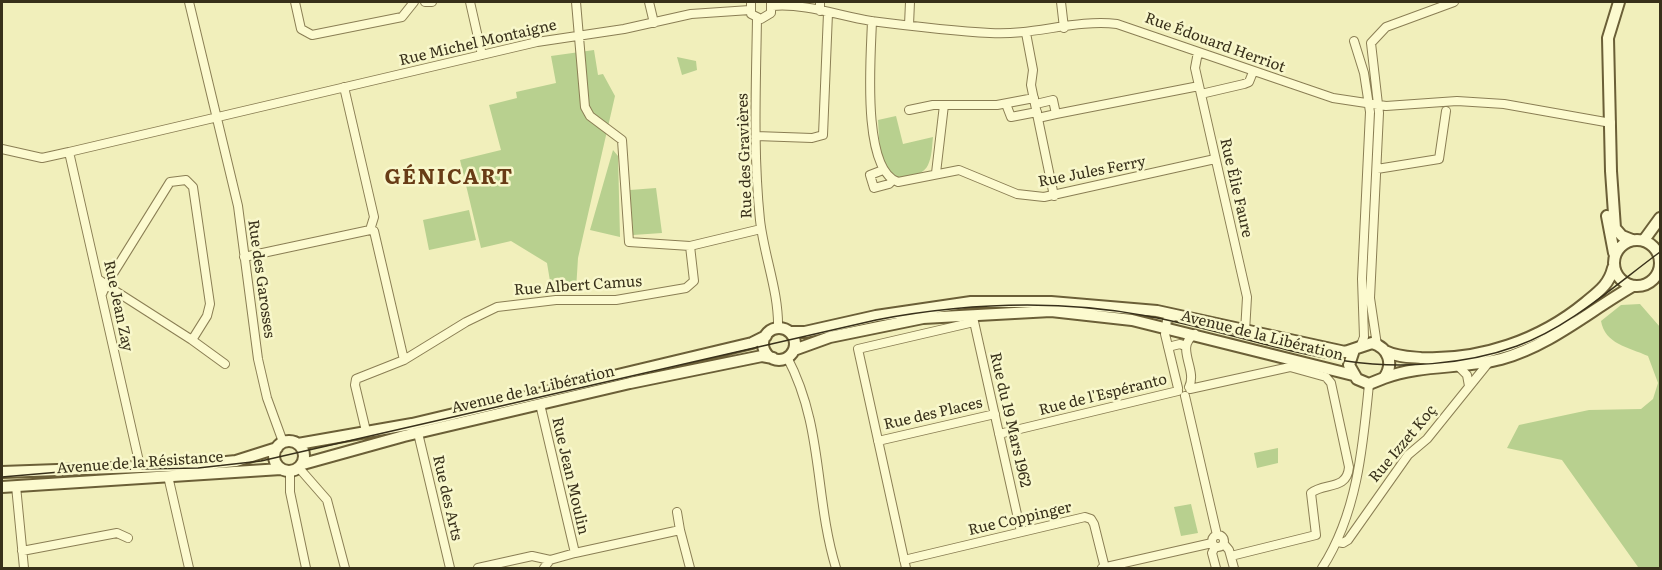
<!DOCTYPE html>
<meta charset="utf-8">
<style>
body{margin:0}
#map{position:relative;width:1662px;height:570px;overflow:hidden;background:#f1efbb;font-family:Literata,serif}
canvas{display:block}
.frame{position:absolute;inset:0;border:3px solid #38301a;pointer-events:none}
</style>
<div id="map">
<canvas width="1662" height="570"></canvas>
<div class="frame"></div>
</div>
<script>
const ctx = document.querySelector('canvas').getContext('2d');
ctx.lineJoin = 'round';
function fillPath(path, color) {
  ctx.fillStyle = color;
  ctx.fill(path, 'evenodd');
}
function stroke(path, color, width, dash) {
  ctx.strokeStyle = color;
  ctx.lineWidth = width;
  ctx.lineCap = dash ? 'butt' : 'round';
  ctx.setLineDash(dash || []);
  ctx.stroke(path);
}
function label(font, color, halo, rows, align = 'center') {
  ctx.font = font + ' Literata,serif';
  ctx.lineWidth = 5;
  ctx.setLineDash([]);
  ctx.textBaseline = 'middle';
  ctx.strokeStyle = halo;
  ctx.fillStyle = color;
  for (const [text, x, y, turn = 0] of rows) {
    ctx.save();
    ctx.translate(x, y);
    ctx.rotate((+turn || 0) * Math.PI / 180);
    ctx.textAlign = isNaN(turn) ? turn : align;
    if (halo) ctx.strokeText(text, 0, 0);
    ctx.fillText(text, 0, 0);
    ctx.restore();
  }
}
const green = new Path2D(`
 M594 50 598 75 603 74 615 96 578 258 576 290 551 287 547 263 511 241 481 248 460 160 501 150 489 105 517 98 516 92 556 83 551 56Z
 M677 57 696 61 697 70 682 75Z
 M896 116 903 144 933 137C932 146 932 157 928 165 923 177 895 184 887 172 879 159 879 134 878 120Z
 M613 150 618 156 620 237 590 230Z
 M656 188 662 233 633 235 630 190Z
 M469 210 476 240 429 250 423 220Z
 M1640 304 1660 327V568L1638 567 1562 460 1507 448 1519 425 1589 410 1641 409 1653 399 1658 383 1648 356C1628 347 1605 344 1601 321L1621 305Z
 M1278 448V463L1257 468 1254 453Z
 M1191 504 1198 533 1181 536 1174 507Z`);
const street = new Path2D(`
 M189 2 238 206 258 359 267 398 283 442
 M295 2 301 29 312 35 402 17 414 2
 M425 2H432
 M470 2 482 55
 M576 2 585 107 590 116 622 140 629 242 690 246
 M649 2 654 23
 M751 2V14L761 19 771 13V3
 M1061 2 1064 28
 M772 6C806 3 839 16 871 21 910 26 950 31 990 33 1033 36 1075 19 1117 24L1333 98 1386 106 1457 101 1504 104 1611 123
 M820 11V2
 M757 18C756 85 753 153 760 220 764 256 779 292 778 328
 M872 21C871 54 861 170 898 182L959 170 1017 194 1044 197 1215 159
 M909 25 910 2
 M1026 33 1033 70 1031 85 1054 196
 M1354 41 1364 73 1370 112 1362 279 1364 337 1361 345
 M1198 52 1195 68 1247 297 1245 332
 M344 87 374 217 370 230
 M1201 94 1244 84 1249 82 1253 72
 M1006 104 1011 117 1037 112
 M1036 104 1053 100 1056 114 1199 86
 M909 110 933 105H997L1034 98
 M1038 118 1056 114
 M756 136 812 138 823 135 828 13
 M2 149 42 158 69 152
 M1377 169 1439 159 1446 111
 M883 170 870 175 874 188 889 184 893 180
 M936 173 944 105
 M370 230 374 231 404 360
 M244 257 370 230
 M98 279 106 285 192 340 207 316 210 304 193 187 186 180 170 182 106 285 102 294
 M1175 316 1167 320 1165 334 1178 388
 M973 317 1021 532
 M192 340 225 364
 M1377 345 1370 298 1379 113 1371 43 1386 27 1454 2
 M1168 347 1180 344 1185 346
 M787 357C824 427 814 496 836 568
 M1459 367 1467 375 1469 386
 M1189 387C1198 369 1174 347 1195 334
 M1190 389 1290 367 1326 377 1331 383 1349 467C1347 491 1324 482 1311 493L1316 535 1231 556
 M1185 396 1217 535
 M540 404 575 553 550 560 544 568
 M366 431 355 385 356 379 404 360 466 322 497 307 556 300H616L686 288 694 281 690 246 761 229
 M418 433 450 568
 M999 434 1178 391
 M878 441 995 414
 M140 466 69 152 537 42 624 29 691 14 750 10
 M299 468 327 500 345 568
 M290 472V492L306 568
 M168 476 189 568
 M16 486 24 568
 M677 512 680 530
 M1212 541a6 6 0 1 1 12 0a6 6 0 1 1-12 0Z
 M1337 542 1343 543 1348 540 1408 455 1427 439 1489 362
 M1224 544 1229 550 1234 568
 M1215 547 1212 553 1216 568
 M22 551 117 533 128 538
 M575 553 680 530 690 568
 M904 560 1085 517 1091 519 1094 524 1105 568
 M478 568 532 556 550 560
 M906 568 858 349 974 322
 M1102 568 1212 543
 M1322 568C1357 514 1363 447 1369 384`);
const secondary = new Path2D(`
 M1619 2 1608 38 1611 171 1615 228 1622 236 1632 240
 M1607 216 1614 253
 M1614 263a23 23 0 1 1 46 0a23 23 0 1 1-46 0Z
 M1644 240 1660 218
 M763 344a16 16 0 1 1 32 0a16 16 0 1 1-32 0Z
 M790 332H805L876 316 971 302H1051L1157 311 1345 352 1372 343C1389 348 1394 364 1384 378L1369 384 1357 379 1349 365 1354 350
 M794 350 830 337 923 318 1051 311 1132 320 1353 375
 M1385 351C1397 357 1409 357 1421 358 1480 361 1540 340 1585 303 1598 292 1609 285 1613 268
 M1384 378C1421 364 1463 369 1501 359 1551 345 1589 311 1633 286
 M274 456a15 15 0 1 1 30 0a15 15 0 1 1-30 0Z
 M298 444 412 424 752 343 766 336
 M303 464 404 436 630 383 762 356 773 358
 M2 472 196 465 236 461 277 448
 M2 487 281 469`);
const tram = new Path2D(`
 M2 477 83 470 198 468 261 461 876 320C966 303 1057 299 1147 316 1214 328 1279 352 1346 361 1400 369 1465 365 1517 346 1570 327 1615 285 1660 252`);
const streetNames = [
 ["Rue Michel Montaigne",478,43,-13],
 ["Rue Édouard Herriot",1215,43,20],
 ["Rue des Gravières",745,156,-92],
 ["Rue Jules Ferry",1092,172,-11],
 ["Rue Élie Faure",1236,188,77],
 ["Rue des Garosses",261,279,82],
 ["Rue Albert Camus",578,286,-4],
 ["Rue Jean Zay",118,306,78],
 ["Avenue de la Libération",1262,336,14],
 ["Avenue de la Libération",533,390,-13],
 ["Rue de l'Espéranto",1103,395,-14],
 ["Rue des Places",933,414,-13],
 ["Rue du 19 Mars 1962",1010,420,77],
 ["Rue Izzet Koç",1403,444,-50],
 ["Avenue de la Résistance",140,463,-4],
 ["Rue Jean Moulin",570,476,77],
 ["Rue des Arts",447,498,77],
 ["Rue Coppinger",1020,519,-13]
];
const districtNames = [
 ["GÉNICART",449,178]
];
fillPath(green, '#b8d08f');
stroke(street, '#8a7e54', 10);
stroke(secondary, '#6b5f37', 14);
stroke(street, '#fcfacf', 8);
stroke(secondary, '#fcfacf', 10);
stroke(tram, '#38301a', 1.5);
label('15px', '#38301a', '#f8f7cb', streetNames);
ctx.letterSpacing = '1.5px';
label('bold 21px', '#683c16', '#f8f7cb', districtNames);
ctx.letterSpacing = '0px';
</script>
